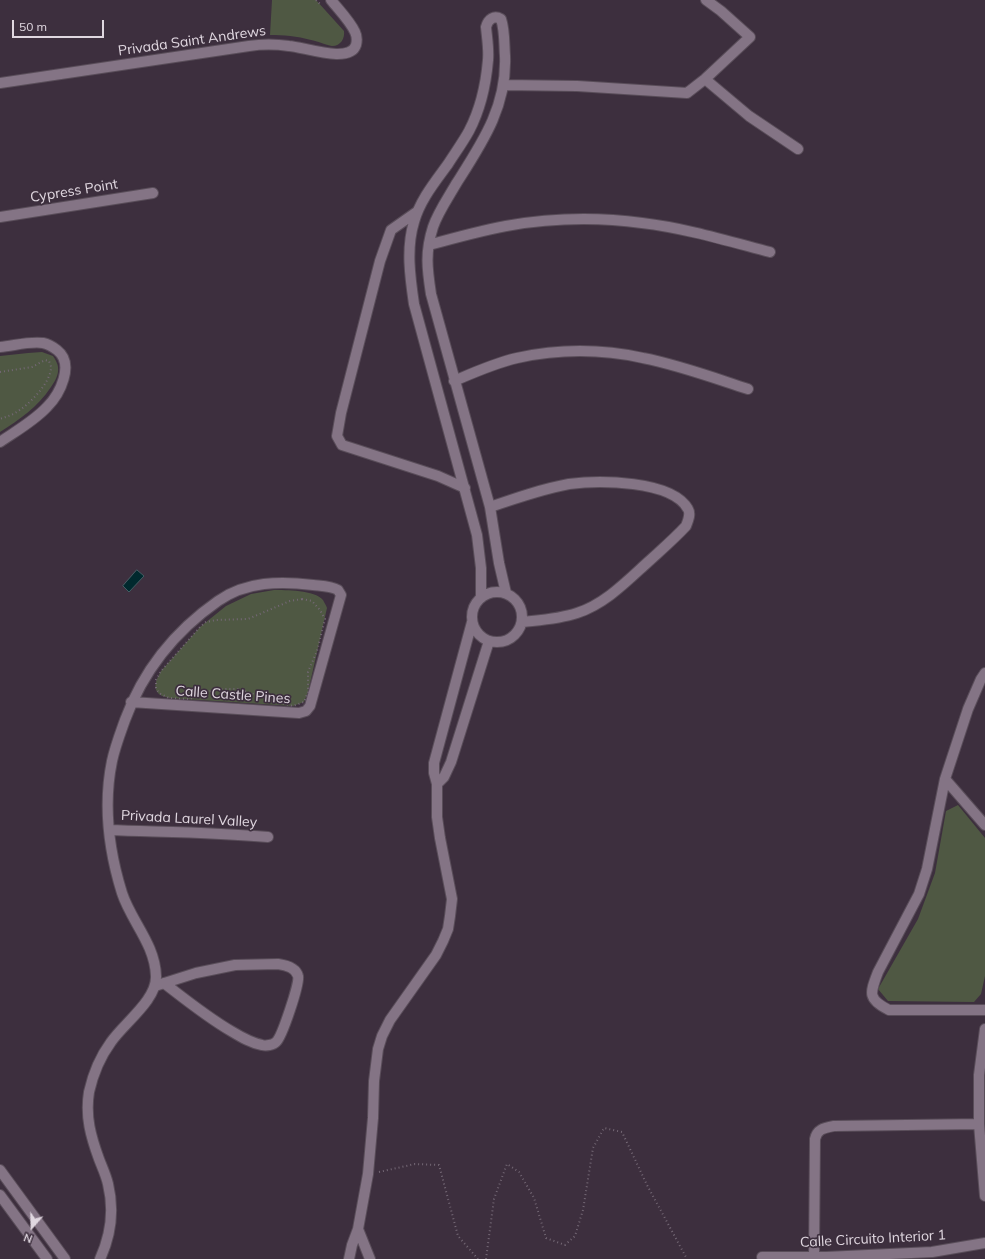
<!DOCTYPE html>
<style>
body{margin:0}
#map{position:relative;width:985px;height:1259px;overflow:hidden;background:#3d2f3e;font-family:Mulish,sans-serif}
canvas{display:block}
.north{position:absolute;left:12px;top:1207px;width:40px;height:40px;-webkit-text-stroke:3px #3d2f3e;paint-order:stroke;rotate:200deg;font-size:11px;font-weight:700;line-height:16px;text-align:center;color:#e0d7e0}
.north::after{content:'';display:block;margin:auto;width:14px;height:18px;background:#e0d7e0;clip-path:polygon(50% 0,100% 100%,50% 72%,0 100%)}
.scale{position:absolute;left:12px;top:20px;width:92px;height:18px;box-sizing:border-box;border:2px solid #e0d7e0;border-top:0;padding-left:5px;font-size:12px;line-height:14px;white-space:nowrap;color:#e0d7e0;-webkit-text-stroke:3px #3d2f3e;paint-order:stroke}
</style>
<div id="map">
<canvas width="985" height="1259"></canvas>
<div class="north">N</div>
<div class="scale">50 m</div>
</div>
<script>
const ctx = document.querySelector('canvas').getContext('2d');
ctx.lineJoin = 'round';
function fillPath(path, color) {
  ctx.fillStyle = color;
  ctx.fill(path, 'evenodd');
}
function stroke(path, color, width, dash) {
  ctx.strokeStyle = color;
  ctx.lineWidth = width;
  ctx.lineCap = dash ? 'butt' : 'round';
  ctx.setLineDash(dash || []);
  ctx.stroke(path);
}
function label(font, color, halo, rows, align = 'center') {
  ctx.font = font + ' Mulish,sans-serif';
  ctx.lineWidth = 3.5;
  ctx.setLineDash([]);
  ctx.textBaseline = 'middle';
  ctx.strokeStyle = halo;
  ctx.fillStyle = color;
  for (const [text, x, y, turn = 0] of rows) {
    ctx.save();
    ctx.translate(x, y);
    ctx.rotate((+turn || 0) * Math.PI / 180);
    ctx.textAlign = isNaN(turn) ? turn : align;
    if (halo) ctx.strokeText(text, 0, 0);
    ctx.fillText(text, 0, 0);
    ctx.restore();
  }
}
const green = new Path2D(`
 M272 0H316L344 31C345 38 341 46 332 46 326 45 317 41 311 40 297 36 283 35 270 35Z
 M42 352 53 356C55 359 58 364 58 367 59 375 55 381 51 387 37 408 20 419 0 432V356L28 353Z
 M274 590C285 590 315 590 323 600 324 602 326 605 327 608L308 692 304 702 293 706 169 698C166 697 161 696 159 694 152 688 157 678 161 671L200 627 226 606 251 594Z
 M958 805 985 838V976L981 994 974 1002 888 1001 878 989 918 919 935 873 946 811Z`);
const water = new Path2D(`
 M137 570 144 576 129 592 123 586Z`);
const path = new Path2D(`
 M316 0 321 5
 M0 372 32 367 45 360 49 361C49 361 51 366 51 367 51 383 28 406 15 413 10 416 5 417 0 419
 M302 599 312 601 320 610 325 619 317 651 308 672V692L304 702 293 706 289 705 238 689H223L211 691 190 699 169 698 159 693 156 688V680L161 671 200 627 206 622 216 620 248 619 290 601Z
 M379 1172 415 1164 439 1165 458 1236 478 1259
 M486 1259 494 1199 507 1164 519 1172 534 1198 546 1238 565 1245 575 1236 583 1210 593 1148 604 1128 622 1132 647 1185 687 1259`);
const street = new Path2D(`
 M705 79 749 116 798 149
 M0 83 249 46C262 44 275 44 289 46 304 47 350 64 356 45 357 41 357 36 355 32 350 21 339 10 331 0
 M504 85 577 86 687 93 705 79 750 37 721 11 706 0
 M418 211 391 230 380 261 341 413 337 436 342 445 438 476 465 488
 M0 217 153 193
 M429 245C454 238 480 231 506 226 551 218 597 217 642 223 685 228 728 241 770 252
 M0 347C13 346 29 341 43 343 48 344 53 347 57 350 75 364 60 394 47 407 34 421 16 431 0 442
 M454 381C475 372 495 363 517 358 558 349 602 349 643 358 679 365 714 378 748 389
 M490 507C516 498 542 489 569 484 598 480 672 480 688 509 691 514 688 521 686 526 674 539 661 550 648 562 627 581 605 604 577 613 559 619 541 620 523 622
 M472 617a25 25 0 1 1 50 0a25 25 0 1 1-50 0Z
 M481 598V568L477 535 414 304C410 277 406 248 414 222 420 200 435 182 448 164 455 153 463 142 469 131 480 110 486 84 488 60 489 49 487 38 486 27 488 19 494 15 501 19 505 31 504 44 505 56 507 107 482 143 456 184 448 198 438 212 433 227 425 252 427 268 431 294L490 507 499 563 506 593
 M985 673 981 679 968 709 945 779 927 869 919 894 878 972C870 993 867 999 889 1010H985
 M945 779 985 825
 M437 784 444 777 451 762 489 641
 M109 830C162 832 215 832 268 837
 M155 986 196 973 235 965 278 964C285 965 296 968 298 976 300 983 282 1037 276 1042 273 1045 266 1046 262 1045 251 1043 241 1037 231 1031 207 1017 186 1000 164 983
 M985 1029 979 1075V1124L985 1196
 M0 1170 65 1259
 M0 1195 47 1259
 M358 1229 370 1259
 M762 1257H826L932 1252 985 1243
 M100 1259C111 1235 114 1209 108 1184 106 1175 102 1167 99 1159 91 1137 85 1117 89 1092 93 1074 100 1057 111 1042 124 1023 157 1000 156 976 155 944 131 921 122 893 109 851 103 805 112 761 115 747 120 734 125 720 143 671 175 631 218 601 246 581 281 581 313 585 322 586 331 586 338 590L341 595 310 706 306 711 299 713 131 702
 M349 1259 352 1245 358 1229 368 1174 373 1118 374 1081 378 1049 382 1036 390 1020 436 955 443 941 448 929 450 916 452 899 440 838 437 817V784L434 773V763L472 622
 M814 1259 815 1139C817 1129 824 1128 834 1126L979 1124`);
const streetNames = [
 ["Privada Saint Andrews",192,41,-8],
 ["Cypress Point",74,191,-9],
 ["Calle Castle Pines",233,695,4],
 ["Privada Laurel Valley",189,819,3],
 ["Calle Circuito Interior 1",873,1239,-3]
];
fillPath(green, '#4f5843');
fillPath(water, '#00292e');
stroke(water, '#435d63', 1);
stroke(street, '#594d59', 12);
stroke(path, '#746875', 2, [1, 3]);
stroke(street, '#847485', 10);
label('14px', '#e0d7e0', '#3d2f3e', streetNames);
</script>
